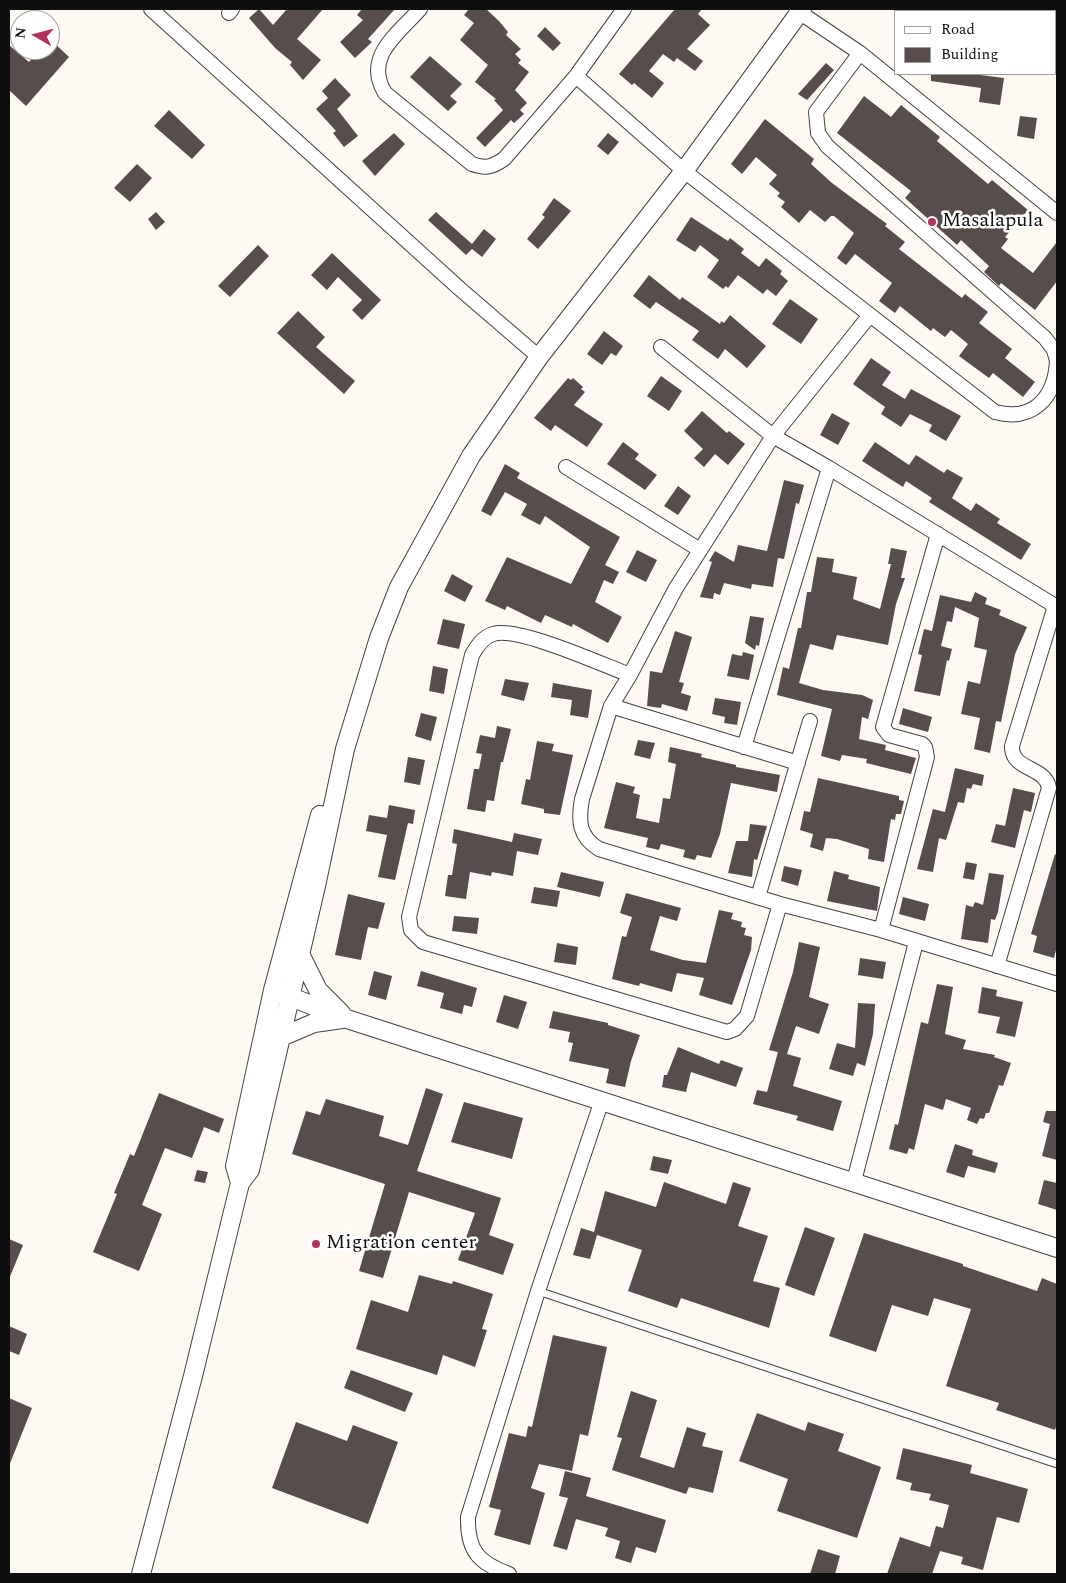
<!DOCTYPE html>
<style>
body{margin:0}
#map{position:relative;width:1066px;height:1583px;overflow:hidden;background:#fef9f2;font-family:Spectral,serif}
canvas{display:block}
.frame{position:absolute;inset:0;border:10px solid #0f0f0f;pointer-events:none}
.legend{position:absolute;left:894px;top:10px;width:162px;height:65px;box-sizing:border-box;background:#fff;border:1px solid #9f9f9f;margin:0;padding:6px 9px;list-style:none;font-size:15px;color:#0f0f0f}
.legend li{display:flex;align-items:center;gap:10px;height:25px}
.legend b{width:25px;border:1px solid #9f9f9f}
.north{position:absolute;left:10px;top:10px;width:50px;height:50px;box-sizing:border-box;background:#fff;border:1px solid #9f9f9f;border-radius:50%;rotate:278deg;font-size:14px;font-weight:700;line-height:20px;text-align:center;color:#0f0f0f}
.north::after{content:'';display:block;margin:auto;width:18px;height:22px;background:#b23358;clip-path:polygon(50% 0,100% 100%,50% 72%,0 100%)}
</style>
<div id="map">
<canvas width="1066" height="1583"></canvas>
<div class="frame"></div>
<ul class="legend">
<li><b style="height:6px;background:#fff"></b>Road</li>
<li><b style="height:14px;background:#574e4c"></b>Building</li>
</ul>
<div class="north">N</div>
</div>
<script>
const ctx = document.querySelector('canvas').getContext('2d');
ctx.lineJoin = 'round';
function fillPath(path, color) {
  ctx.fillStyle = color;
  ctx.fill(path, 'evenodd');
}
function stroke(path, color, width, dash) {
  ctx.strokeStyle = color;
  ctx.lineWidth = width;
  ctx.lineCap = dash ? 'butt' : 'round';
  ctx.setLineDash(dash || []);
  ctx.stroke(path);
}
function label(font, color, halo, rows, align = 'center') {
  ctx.font = font + ' Spectral,serif';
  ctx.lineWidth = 5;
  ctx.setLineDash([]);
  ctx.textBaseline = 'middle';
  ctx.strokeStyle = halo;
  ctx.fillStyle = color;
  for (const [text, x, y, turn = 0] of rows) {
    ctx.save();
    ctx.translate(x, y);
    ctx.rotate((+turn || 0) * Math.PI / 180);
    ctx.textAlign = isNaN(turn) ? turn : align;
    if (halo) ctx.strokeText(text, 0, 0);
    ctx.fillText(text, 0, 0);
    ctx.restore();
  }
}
const building = new Path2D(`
 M259 9 273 25 287 9H323L297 39 321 60 303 80 290 65 292 62 275 48 249 18Z
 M362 9H395L368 39 372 42 355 58 340 42 363 20 357 15Z
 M469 9H486L499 21 508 32 506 35 521 49 515 54 521 60 518 63 529 72 515 90 527 103 520 110 524 114 514 123 511 120 485 147 476 138 503 110 494 100 496 99 475 82 488 65 460 40 474 23 464 15Z
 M675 9H702L698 14 710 25 687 49 703 61 695 71 677 58 674 62 663 54 649 71 664 83 652 98 634 83 632 85 619 74Z
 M545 27 561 43 553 51 537 36Z
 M50 39 69 57 26 106 9 90V45L29 62 40 50H50Z
 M430 56 462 84 450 96 457 102 448 111 410 77Z
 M826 63 834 70 807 100 798 94Z
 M931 74H973L1004 78 1000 105 979 102 981 88 931 81Z
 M335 78 351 95 337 109 358 136 344 147 333 133 336 131 316 109 328 98 322 91Z
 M864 96 891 117 901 105 940 137 937 141 988 184 992 180 1028 210 1005 237 1008 239 1001 248 1033 273 1057 242V281L1035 310 1001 283 999 286 984 272 989 266 961 240 957 245 905 198 911 191 837 133Z
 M169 110 205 145 192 159 154 126Z
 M1020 116 1037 118 1034 139 1017 136Z
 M765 119 814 159 811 164 832 183 887 224 885 226 905 242 899 249 962 298 965 294 988 312 979 323 1012 349 1005 358 1035 382 1023 397 993 373 989 378 959 356 968 344 951 330 945 337 933 328 931 331 900 306 895 313 879 301 892 283 855 254 846 265 837 258 854 233 834 216H831L825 222 810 210 799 223 781 207 785 202 777 196 780 193 769 184 777 175 756 157 742 174 731 164Z
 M394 133 405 144 375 176 362 161Z
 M608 133 619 142 608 155 597 146Z
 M137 164 152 178 130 202 114 188Z
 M554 198 571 211 538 249 527 239 545 217 542 215Z
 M156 212 165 222 156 230 148 219Z
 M436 212 472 244 484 229 496 239 482 257 472 249 466 255 428 220Z
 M691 217 728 241 730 238 744 249 741 253 759 267 766 258 782 271 780 274 788 281 776 296 767 289 763 294 738 275 728 288 726 286 723 289 707 277 719 260 700 245 695 252 676 240Z
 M258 245 269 256 230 297 218 286Z
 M332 253 381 300 362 320 352 310 362 300 338 277 327 290 311 275Z
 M649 275 680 300 682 297 720 324 721 321 724 323 730 315 766 346 747 368 725 349 718 359 692 340 699 331 656 302 650 309 633 296Z
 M790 299 818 319 801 344 772 324Z
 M298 311 325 337 316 347 355 381 344 394 277 333Z
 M604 331 623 346 616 356 611 353 602 365 587 354Z
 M871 358 891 372 882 385 905 399 911 389 961 416 946 441 929 431 932 425 910 414 901 427 881 414 885 407 853 384Z
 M661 376 682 391 669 411 647 396Z
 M568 378 571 380 573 378 583 387 581 389 585 392 574 405 603 424 587 447 555 425 551 431 534 418Z
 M702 411 727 433 729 431 745 444 728 465 715 454 704 467 694 458 703 449 684 431Z
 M832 413 850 423 838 445 820 435Z
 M623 442 639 454 635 459 657 475 645 490 607 464Z
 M875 442 909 465 916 455 944 473 947 469 963 478 952 498 971 511 976 503 1000 519 997 523 1031 544 1021 560 929 502 932 498 906 481 903 487 862 461Z
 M505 464 520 473 517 478 620 537 605 565 619 572 613 584 604 580 595 602 622 617 608 643 573 624 572 627 545 615 541 623 507 606 505 610 485 601 507 557 571 584 590 547 545 516 540 525 521 515 527 504 505 492 491 516 481 511Z
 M784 480 804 485 799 504 796 503 784 559 778 558 773 587 752 584 751 589 724 583 720 595 714 593 713 599 700 597 712 562 709 561 715 551 734 562 738 545 767 551Z
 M678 486 691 496 678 515 664 506Z
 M891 548 907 551 901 578H905L896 604 888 645 837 635 833 650 810 644 799 683 823 690 862 695 873 700 868 719 862 717 859 739 886 745 885 750 916 758 911 774 866 763 867 759 842 755 840 761 821 756 832 709 777 695 783 667 789 669 798 628H801L807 592H811L817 557 834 559 832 572 857 577 853 599 880 609 891 564H888Z
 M637 550 657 560 646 582 626 572Z
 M452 574 473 586 465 602 444 591Z
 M975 592 987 598 985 604 1001 610 999 615 1027 627 1015 654 1001 722 996 721 990 753 974 749 980 718 961 714 968 681 980 684 987 650 974 647 979 618 955 607 952 622 947 621 941 646 952 649 949 661 947 660 940 696 914 691 922 655 918 654 924 629 932 631 940 595 971 602Z
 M750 616 764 618 759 646 756 645 755 650 745 643Z
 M443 619 465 624 459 649 437 644Z
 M675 631 692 637 679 682 684 683 681 693 691 696 687 711 662 704 661 708 647 706 650 671 662 673Z
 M743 652 754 655 749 680 727 676 732 654 742 656Z
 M433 666 448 669 444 694 429 691Z
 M505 679 529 683 524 701 501 695Z
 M553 683 592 690 588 718 570 715 572 700 551 697Z
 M715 698 741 702 737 725 724 723 725 717 712 714Z
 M903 708 932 717 928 732 899 724Z
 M421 713 437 717 431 741 415 736Z
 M497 726 511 729 503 762H501L494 801 487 800 485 812 467 809 474 769H479L482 754 476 753 480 735 495 738Z
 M638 740 655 743 650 759 634 755Z
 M537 741 554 744 552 751 573 755 560 815 544 813V809L521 804 526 779 530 780Z
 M670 747 702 754 701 757 736 765V767L780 775 777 792 731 783 720 834 711 858 697 855 695 860 683 857 685 850 661 844 659 850 646 847 648 838 604 828 616 782 635 787 633 793 640 795 636 818 659 823 663 798 670 799 676 764 668 762Z
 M408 757 425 760 420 785 404 782Z
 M955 768 984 775 982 786 973 784 971 789 967 788 964 803 958 802 946 840 939 838 933 872 917 869 933 809 945 812Z
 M818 778 899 796V800L904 801 901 814H896L895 820 891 819 884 862 868 859 869 849 837 839 826 838 823 851 810 847 813 834 800 830 804 811 810 812Z
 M1013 788 1035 793 1031 812 1024 810 1015 848 991 842 996 824 1005 826Z
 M389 805 415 810 413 824 408 823 395 880 378 877 387 835 366 831 369 815 387 818Z
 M750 824 767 826 757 860 754 859 752 877 728 873 736 841H748Z
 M454 829 512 842 514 833 542 839 538 855 517 851 513 876 492 872 491 876 470 872 466 899 445 896 448 875H452L457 844 452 843Z
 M1055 854 1057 855V946L1054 958 1033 952 1037 936 1031 934Z
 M966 862 977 864 974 880 963 878Z
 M784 866 802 870 798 886 781 881Z
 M834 871 849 875 848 879 880 887 877 911 827 901Z
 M561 872 604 882 600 897 557 887Z
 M989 873 1004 875 998 912 995 920 991 919 988 943 961 939 966 905 973 907 975 902 983 905Z
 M534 887 560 891 557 907 531 903Z
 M626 893 681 908 677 921 660 916 650 950 683 960 706 963 719 910 733 913 731 919 742 922 741 927 746 928 744 935 752 937 751 950 732 1005 699 995 704 978 677 973 672 992 640 983 639 986 612 979 622 936 626 937 632 917 620 913Z
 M348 894 385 903 378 929 368 927 361 960 335 955Z
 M903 897 929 904 925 921 899 914Z
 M454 916 479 918 477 934 452 931Z
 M799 942 820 947 809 997 829 1004 819 1034 796 1026 787 1054 801 1058 793 1086 842 1101 833 1131 796 1120 798 1116 753 1104 757 1090 767 1092 778 1052 769 1050 793 972Z
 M557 943 578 947 576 965 554 962Z
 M860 958 886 962 883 979 858 975Z
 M374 971 392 976 386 1000 368 995Z
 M421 971 477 988 472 1007 464 1005 462 1014 440 1008 444 993 417 986Z
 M937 984 953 987 945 1034 966 1040 963 1049 995 1055 994 1057 1011 1063 1003 1086 999 1085 989 1113H986L984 1119 980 1118 977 1124 967 1120 971 1108 946 1099 943 1110 925 1104 914 1150 909 1148 907 1154 889 1149 895 1124 898 1125 921 1022 928 1024Z
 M982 987 997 990 996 996 1023 1002 1015 1037 996 1033 1000 1017 978 1013Z
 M504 995 527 1002 518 1029 496 1022Z
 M858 1003 875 1004 873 1034 865 1066 857 1063 853 1076 829 1069 837 1043 855 1048Z
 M553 1011 608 1023V1025L640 1035 631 1061 625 1087 606 1083 609 1069 569 1061 573 1043 568 1042 570 1032 549 1028Z
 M678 1047 719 1064 721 1060 743 1068 736 1087 691 1072 686 1092 662 1087 664 1075H667Z
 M426 1088 443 1094 417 1171 501 1198 489 1235 514 1244 503 1275 458 1260 475 1213 409 1192 383 1278 359 1271 385 1184 292 1154 306 1111 320 1115 326 1099 384 1116 379 1136 408 1145Z
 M159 1093 224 1119 219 1133 204 1127 192 1158 165 1148 142 1205 162 1214 139 1271 93 1252 117 1194 114 1193 130 1154 134 1156Z
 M464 1102 523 1118 512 1159 451 1142Z
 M1046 1111H1057V1160L1042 1156 1050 1124 1043 1122Z
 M955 1144 973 1150 972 1155 998 1163 995 1173 968 1166 964 1178 946 1172Z
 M653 1156 672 1160 668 1174 650 1170Z
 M197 1170 208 1172 205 1183 194 1181Z
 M1044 1180 1057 1183V1210L1038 1204Z
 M664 1182 726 1204 733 1182 751 1188 738 1226 768 1236 753 1281 780 1288 769 1328 681 1298 677 1308 628 1291 642 1250 597 1235 590 1259 573 1255 581 1228 594 1232 605 1191 656 1207Z
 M805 1227 835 1238 814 1296 785 1285Z
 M864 1233 963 1264V1266L1037 1291 1042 1278 1057 1284V1424L1055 1430 996 1410 999 1403 946 1386 971 1309 934 1298 928 1316 892 1305 876 1352 829 1336Z
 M9 1239 23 1245 9 1279Z
 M419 1275 452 1284 453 1281 493 1294 482 1329 487 1330 475 1367 443 1355 437 1375 356 1349 371 1300 408 1312Z
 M9 1326 27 1334 19 1355 9 1351Z
 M553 1335 607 1347 588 1436 580 1434 572 1471 539 1464 531 1488 545 1493 530 1545 494 1535 501 1510 489 1507 509 1433 526 1437 528 1426 532 1427Z
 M351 1370 413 1393 405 1412 344 1388Z
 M631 1391 657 1400 640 1457 674 1468 687 1427 706 1433 702 1446 723 1451 713 1493 689 1487 686 1494 612 1470 622 1438 617 1437Z
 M9 1398 32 1408 9 1466Z
 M757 1413 805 1431 808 1422 844 1434 838 1451 881 1467 857 1538 777 1511 788 1479 739 1461Z
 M296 1422 347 1441 353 1425 398 1442 368 1524 272 1488Z
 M903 1448 972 1465 970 1473 1028 1489 1019 1523 997 1517 983 1570 961 1564 963 1557 940 1551 932 1574H887L900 1537 930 1547 936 1526 943 1528 949 1505 929 1500 931 1494 910 1490 912 1483 896 1479Z
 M565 1471 591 1478 586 1496 666 1520 656 1553 636 1547 631 1563 615 1558 620 1541 605 1536 608 1528 576 1519 567 1550 553 1546 568 1498 559 1496Z
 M818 1549 840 1556 835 1574H810Z`);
const service = new Path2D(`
 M538 1291 1057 1464`);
const minor = new Path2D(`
 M151 9 460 289 539 357
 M420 9C398 34 363 57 385 93L472 164C486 169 492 167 504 159L576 76 624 9
 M799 12 860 53 816 112 818 133 827 146 1045 338 1054 350 1057 361
 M229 13 232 9
 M860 53 1057 213
 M576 76 684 171 870 315 773 436 676 588 630 675 611 706 582 799C578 821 579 837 599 849L780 904 881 930 1057 984
 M870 315 995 412C1033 422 1055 398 1057 361
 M661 347 773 436 829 468 1057 607
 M566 467 700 550
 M630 675C603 665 518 626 493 634 483 637 477 646 472 655L409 917 411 930 423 942 727 1032 735 1029 747 1016 780 904
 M611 706 798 763
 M744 747 829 468
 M758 897 810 721
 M881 930 927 757 925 747 922 744 889 735 883 727 938 534
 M997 966 1049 788C1046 766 1011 771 1012 746L1055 606
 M854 1181 916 942
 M509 1574C478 1563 467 1550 468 1517L538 1291 602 1100`);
const tertiary = new Path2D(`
 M300 954 318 990 341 1013
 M273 990 347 1019 1057 1248
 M281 1037 314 1023 342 1019
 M240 1183 235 1166 273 990 320 815
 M141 1574 193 1376 240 1183 250 1170 316 886 345 749 379 638 399 587 471 456 539 357 684 171 802 9`);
const markers = [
 [932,222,5,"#b23358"],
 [316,1244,5,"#b23358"]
];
const poiNames = [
 ["Masalapula",942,222],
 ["Migration center",326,1244]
];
fillPath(building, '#574e4c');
stroke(service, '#424242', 9);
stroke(minor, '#424242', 16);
stroke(tertiary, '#424242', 20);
stroke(service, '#fff', 7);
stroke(minor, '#fff', 14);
stroke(tertiary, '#fff', 18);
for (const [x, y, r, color] of markers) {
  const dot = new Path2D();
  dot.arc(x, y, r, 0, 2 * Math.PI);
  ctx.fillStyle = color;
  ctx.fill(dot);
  stroke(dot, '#fff', 2);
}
label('20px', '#0f0f0f', '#fff', poiNames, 'left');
</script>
